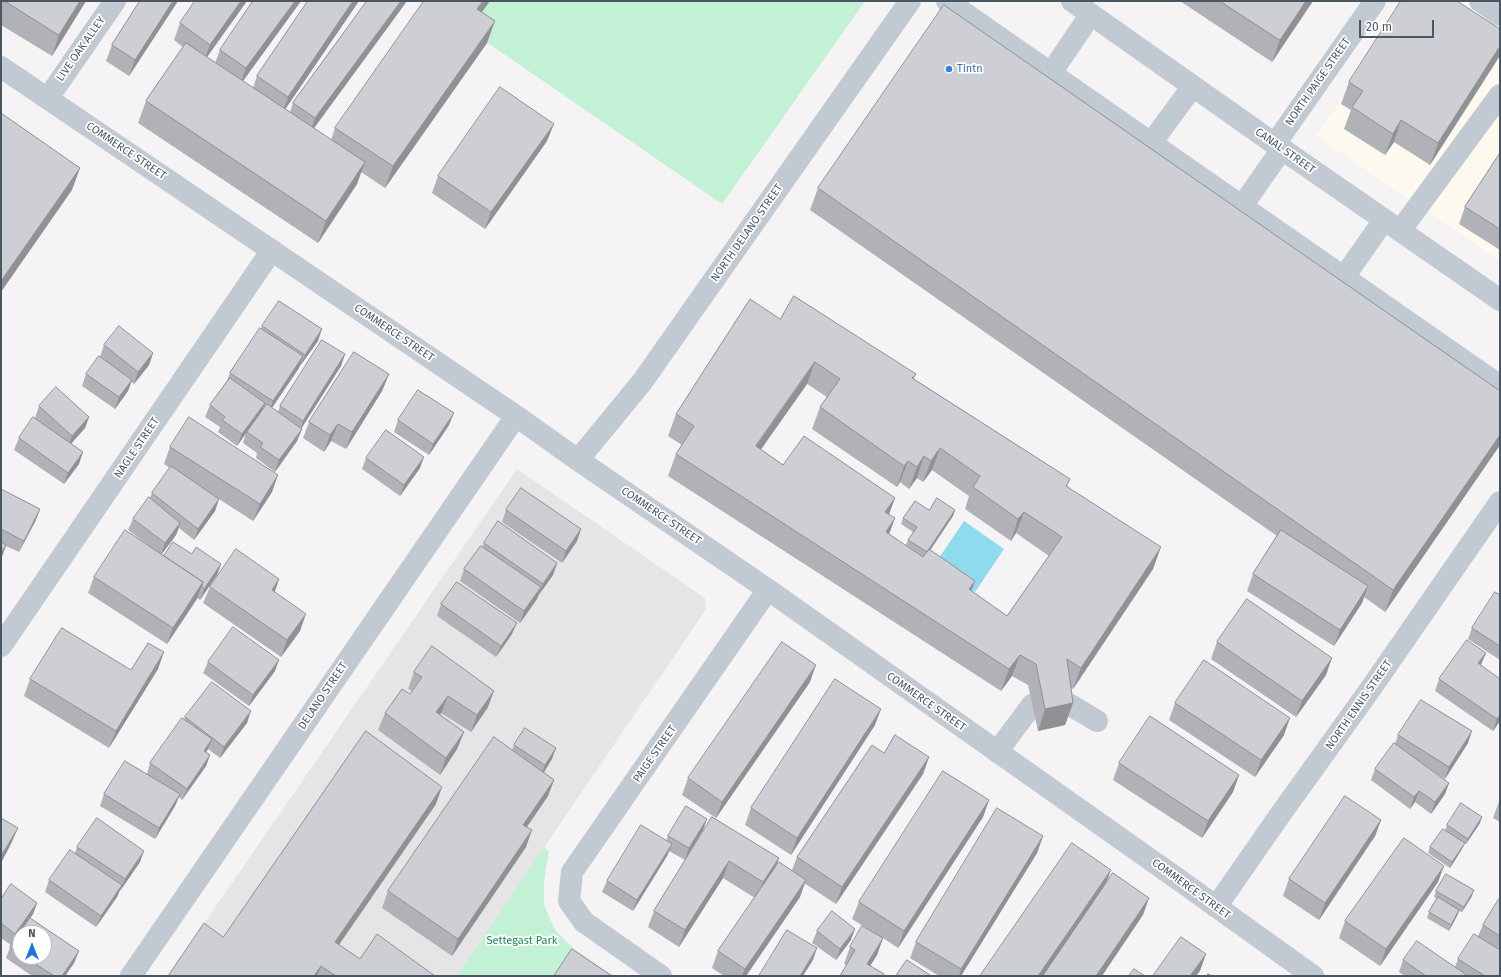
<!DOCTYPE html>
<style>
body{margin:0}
#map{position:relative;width:1501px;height:977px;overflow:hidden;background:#f5f3f3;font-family:"Fira Sans",sans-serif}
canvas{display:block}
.frame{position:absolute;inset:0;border:2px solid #4a5661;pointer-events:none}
.north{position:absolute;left:12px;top:925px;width:40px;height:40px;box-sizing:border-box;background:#fff;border:1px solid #b7bbc0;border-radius:50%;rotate:0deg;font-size:11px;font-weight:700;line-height:16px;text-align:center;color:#4a5661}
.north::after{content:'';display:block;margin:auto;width:14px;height:18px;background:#1a73e8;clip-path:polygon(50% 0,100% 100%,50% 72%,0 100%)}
.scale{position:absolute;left:1359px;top:20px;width:75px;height:18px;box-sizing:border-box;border:2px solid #4a5661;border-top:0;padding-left:5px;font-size:12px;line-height:14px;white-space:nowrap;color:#4a5661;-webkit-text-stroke:3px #fff;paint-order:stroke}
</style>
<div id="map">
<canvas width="1501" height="977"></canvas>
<div class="frame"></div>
<div class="north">N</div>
<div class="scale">20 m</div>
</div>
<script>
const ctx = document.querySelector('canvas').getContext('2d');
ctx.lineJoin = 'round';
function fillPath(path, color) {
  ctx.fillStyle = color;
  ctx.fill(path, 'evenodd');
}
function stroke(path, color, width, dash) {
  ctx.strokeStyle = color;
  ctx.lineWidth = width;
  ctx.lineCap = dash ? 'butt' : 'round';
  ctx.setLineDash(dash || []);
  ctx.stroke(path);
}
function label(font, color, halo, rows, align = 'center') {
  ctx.font = font + ' "Fira Sans",sans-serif';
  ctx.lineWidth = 3.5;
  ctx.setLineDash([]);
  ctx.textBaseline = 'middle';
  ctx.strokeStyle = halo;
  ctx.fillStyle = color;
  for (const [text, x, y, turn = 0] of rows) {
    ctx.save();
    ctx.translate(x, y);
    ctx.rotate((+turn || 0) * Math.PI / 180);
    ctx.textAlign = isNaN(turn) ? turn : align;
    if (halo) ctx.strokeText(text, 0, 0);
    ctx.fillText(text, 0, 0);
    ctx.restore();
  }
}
const commercial = new Path2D(`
 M1410 1H1500V261L1316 136Z`);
const education = new Path2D(`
 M517 469 705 598 706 609 457 976H168Z`);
const green = new Path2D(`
 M490 1H865L722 204 469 30Z
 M544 847 549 852 544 881V905L555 930 573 948 613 976H457Z`);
const water = new Path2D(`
 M964 521 1004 549 975 592 935 564Z`);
const minor = new Path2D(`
 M947 1 1500 386
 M1072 1 1282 149 1500 300
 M1480 1 1500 15
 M1 67 516 416 578 460 770 591 1182 882 1313 976
 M1051 73 1091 14
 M48 98 115 1
 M1151 143 1193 86
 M1275 144 1375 1
 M1242 206 1282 149
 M1400 231 1500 95
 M1344 277 1384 220
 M578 460 642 382 910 1
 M1 646 272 250
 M1062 700 1097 721
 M997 752 1032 705
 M1216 907 1282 812 1369 691 1500 502
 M131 976 516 416
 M661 976 584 922 569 901 572 872 762 598 770 591`);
const wall = new Path2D(`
 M1 1H86L52 56 1 25Z
 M140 1H178L129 76 106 61 112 45Z
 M247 1 207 57 215 63 220 50 301 1 243 81 253 88 257 76 308 1H359L285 109 290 112 293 103 367 1H407L314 128 331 140 335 128 482 12 487 43 385 188 361 172 357 184 318 243 138 123 146 101 183 47 174 40 180 23Z
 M1180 1H1313L1272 62Z
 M1500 56 1430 165 1394 142 1385 155 1344 129 1351 110 1341 104 1349 82Z
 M547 141 485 229 432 193 438 176Z
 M1500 153V250L1459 224 1465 207Z
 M818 188 1500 391V445L1385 612 1364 597 1362 603 1334 646 1247 591 1253 574 1277 536 810 210Z
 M780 319 916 374 914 379 1070 479 1067 486 1153 569 1073 689 1071 688 1073 703 1065 725 1038 731 1028 685 1012 676 1001 691 668 476 676 454 682 445 668 436 676 414ZM807 384 827 397 820 407 812 429 897 487 900 482 909 489 917 478 923 482 932 470 969 496 965 509 1011 541 1016 533 1049 556 1007 616 971 591 930 550 953 516 955 510H929L903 518 901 524 913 532 908 540 906 545 923 557 889 534V514L783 465 761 449Z
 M262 326 318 341 300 366H299V368L272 408 278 412 280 406 345 354 341 366 301 429H302L297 441 275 472 256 458 257 453 243 443 246 433 237 446 218 432 220 427 205 417 210 405 227 381 230 373 261 329Z
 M104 345 153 353 149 365 134 384 131 382 128 391 115 409 82 386 86 374 104 360 100 357Z
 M389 374 382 391 346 449 331 441 324 452 303 438 309 422Z
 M39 406 89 417 85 428 71 444 79 464 64 484 14 450 19 438 40 422 35 418Z
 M398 420 449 425 429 455 394 432Z
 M170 447 272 492 253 521 219 499 215 511 194 540 179 528 176 535 162 554 164 556 192 554 221 564 217 575 200 600 197 598 167 644 88 593 94 577 149 546 128 530 133 519 150 498 152 493 170 468 164 464Z
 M366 458 420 468 400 496 362 469Z
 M1 489 36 520 19 552 6 546 1 558Z
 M506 510 581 529 577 541 562 563 502 522Z
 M484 543 557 563 553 575 538 596V595L537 599 520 623 460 581 464 569 482 547Z
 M279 579 275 592 300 631 281 657 203 603 210 587Z
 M1500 595V660L1468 639 1472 628Z
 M441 604 512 634 496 657 437 616Z
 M1217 642 1326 675 1296 717 1211 659Z
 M1486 653 1481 665 1500 721 1493 731 1435 691 1439 679Z
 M208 662 275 671 249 706 203 673Z
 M158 669 109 748 24 696 30 679 131 670Z
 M414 672 488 707 471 732 441 713 440 715 464 732 457 749 440 775 378 730 385 713 410 694 412 691 408 689Z
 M810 682 716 818 682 795 688 778Z
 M1175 703 1284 735 1255 777 1169 720Z
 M185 717 247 723 220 758 208 749 206 752 210 755 206 766 182 800 179 797 175 806 155 839 100 806 104 794 147 774 150 763 184 720Z
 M875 725 791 855 745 825 751 808Z
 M1398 735 1468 743 1445 779 1432 771 1449 783 1445 794 1431 814 1415 802 1410 809 1371 780 1375 769 1395 744Z
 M514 745 552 759 544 772 554 780 548 796 527 827 526 847 452 956 382 908 388 891 512 750Z
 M884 753 929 757 923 774 836 904 804 883 800 897 746 976H724L712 968 718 951 755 898 723 878 679 947 648 927 654 911 712 817 779 858 775 868 792 870 797 857Z
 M1119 763 1239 775 1233 792 1202 838 1113 780Z
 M1500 799V822L1493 818Z
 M989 800 983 817 898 948 883 938 877 955 870 966 884 974V976H840L846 965 844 964 850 947 879 936 852 919 859 902Z
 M436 804 339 945 360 959 435 976H168L223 937Z
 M707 819 703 830 685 860 669 851 667 856 633 911 602 892 607 881 666 841 668 836Z
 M1381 820 1375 836 1319 920 1283 896 1289 879Z
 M1480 823 1466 844H1464L1462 849 1450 868 1428 853 1430 847 1445 830 1447 825Z
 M1043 836 1037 853 961 976H939L910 958 916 942Z
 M77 847 140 862 120 891V890L117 897 96 927 45 892 49 880 75 853Z
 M1438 882 1380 966 1339 938 1345 921Z
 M1436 891 1472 896 1462 912 1459 911 1457 916 1449 931 1427 918 1429 912 1437 898 1434 897Z
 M1 899 37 903 33 914 30 918 79 951 74 963 65 976H32L6 958 11 945 1 938ZM20 933 44 957H20Z
 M1500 899V976H1405L1399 972 1403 960 1455 967 1458 959 1478 936 1483 925Z
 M817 931 851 940 836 960 812 943Z`);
const shadedWall = new Path2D(`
 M80 1H86L52 56 59 35Z
 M173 1H178L129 76 135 60Z
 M241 1H247L204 61 210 45Z
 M295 1H301L240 85 246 68Z
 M353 1H359L282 114 288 97Z
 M401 1H407L309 135 315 118Z
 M483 1H490L469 30 477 9Z
 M1306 1H1313L1272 62 1280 40Z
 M495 21 487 43 385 188 393 166Z
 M1500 46V55L1430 165 1438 143Z
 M1401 120 1394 142 1385 155 1393 134Z
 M554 124 547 141 485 229 491 212Z
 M365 162 357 184 318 243 326 221Z
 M80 168 72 190 1 292V281Z
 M322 329 318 341 300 366 305 355Z
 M153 353 149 365 134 384 138 372Z
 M345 354 341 366 299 432 303 421Z
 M303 356 299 368 269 412 273 401Z
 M815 362 807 384 748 468 756 446Z
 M389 374 382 391 346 449 352 432Z
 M132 380 128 391 115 409 119 397Z
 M265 403 260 414 237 446 242 434Z
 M454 413 449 425 429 455 433 444Z
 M89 417 85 428 68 447 72 436Z
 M338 424 331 441 324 452 330 435Z
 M302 429 297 441 275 472 279 460Z
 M1500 435V445L1385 612 1393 590Z
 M940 448 932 470 923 482 931 461Z
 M83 452 79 464 64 484 68 473Z
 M924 456 917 478 909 489 917 467Z
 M424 457 420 468 400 496 404 485Z
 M908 461 900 482 897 487 904 466Z
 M278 475 272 492 253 521 260 504Z
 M895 498 887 520 885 512Z
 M219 499 215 511 194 540 198 529Z
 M40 509 36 520 19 552 24 541Z
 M955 510 953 516 925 558 927 552Z
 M1024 512 1016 533 1011 541 1018 519Z
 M895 518 887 540 886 532Z
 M180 523 176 535 161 555 165 543Z
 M581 529 577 541 562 563 566 551Z
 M6 545 2 557 1 558V553Z
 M1161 547 1153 569 1073 689 1081 668Z
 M557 563 553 575 538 596 543 584Z
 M221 564 217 575 200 600 204 589Z
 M279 579 273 596 272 590Z
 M975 581 967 603 969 589Z
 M203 582 197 599 167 644 173 628Z
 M1368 586 1362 603 1334 646 1340 630Z
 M541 587 537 599 520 623 524 611Z
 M306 614 300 631 281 657 287 640Z
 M517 623 512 634 496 657 501 646Z
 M164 652 158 669 109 748 116 731Z
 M1486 653 1481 664 1474 675 1478 663Z
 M1020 655 1012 676 1001 691 1009 669Z
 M1332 658 1326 675 1296 717 1302 701Z
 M279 660 275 671 249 706 253 695Z
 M816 665 810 682 716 818 722 802Z
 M494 691 488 707 471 732 477 715Z
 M448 696 441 713 430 729 436 712Z
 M1073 703 1065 725 1038 731 1045 709Z
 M881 709 875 725 791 855 797 838Z
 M251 711 247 723 220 758 224 747Z
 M1500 715V721L1493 731 1497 719Z
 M1290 718 1284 735 1255 777 1261 760Z
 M1472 731 1468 743 1445 779 1449 767Z
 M464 732 457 749 440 775 446 758Z
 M212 739 207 751 199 762 204 751Z
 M556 748 552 759 541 777 545 765Z
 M210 755 206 766 182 800 187 789Z
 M929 757 923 774 836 904 842 887Z
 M1239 775 1233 792 1202 838 1208 821Z
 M554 780 548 796 517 841 523 825Z
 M1449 783 1445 794 1431 814 1435 802Z
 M442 787 436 804 329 959 335 942Z
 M1419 791 1415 802 1410 809 1414 797Z
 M180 794 175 806 155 839 159 828Z
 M989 800 983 817 898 948 904 931Z
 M1482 817 1480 823 1466 844 1468 839Z
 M707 819 703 830 685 860 689 848Z
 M1381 820 1375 836 1319 920 1325 903Z
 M18 828 11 844 1 863V856Z
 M532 830 526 847 452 956 458 939Z
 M1043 836 1037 853 961 976H959L961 969Z
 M1465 843 1462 849 1450 868 1452 862Z
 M672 844 667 856 633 911 637 900Z
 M144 851 140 862 120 891 125 879Z
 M779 858 773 874 757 899 763 882Z
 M729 861 723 878 679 947 685 930Z
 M1444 866 1438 882 1380 966 1386 949Z
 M1111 870 1105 887 1043 976H1038Z
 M806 880 800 897 746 976H742L745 969Z
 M122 885 117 897 96 927 101 916Z
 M1474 890 1472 896 1462 912 1464 907Z
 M1149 898 1143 915 1102 976H1096Z
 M37 903 33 914 11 945 15 934Z
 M1459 910 1457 916 1449 931 1451 925Z
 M855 929 851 940 836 960 840 949Z
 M883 938 877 955 864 976 867 964Z
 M817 948 813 960 803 976H800Z
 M79 951 74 963 65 976H62Z
 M1206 954 1200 971 1196 976H1190Z
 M321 966 317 976H314Z`);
const building = new Path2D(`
 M5 1H80L59 35Z
 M140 1H173L135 60 112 45Z
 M195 1H241L210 45 180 23Z
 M253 1H295L246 68 220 50Z
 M308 1H353L288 97 257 76Z
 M367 1H401L315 118 293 103Z
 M424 1H483L477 9 495 21 393 166 335 128Z
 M1220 1H1306L1280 40Z
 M1401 1H1457L1500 29V46L1438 143 1401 120 1393 134 1352 107 1363 91 1349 82Z
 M944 5 1500 391V435L1393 590 818 188Z
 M186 43 365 162 326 221 146 101Z
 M500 87 554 124 491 212 438 176Z
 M1 113 80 168 1 281Z
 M1500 153V229L1465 207Z
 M794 296 916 374 912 378 1070 479 1066 486 1161 547 1081 668 1067 659 1073 703 1045 709 1036 664 1020 655 1009 669 676 454 694 426 676 414 750 299 780 319ZM815 362 840 379 820 407 904 466 908 461 917 467 924 456 931 461 940 448 980 476 973 487 1018 519 1024 512 1062 537 1007 616 969 589 975 581 929 549 923 557 886 532 895 518 885 512 895 498 804 436 783 465 756 446Z
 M279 301 322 329 305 355 262 326Z
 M119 326 153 353 138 372 104 345Z
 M260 328 303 356 273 401 230 373Z
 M322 340 345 354 303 421 280 406Z
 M354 352 389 374 352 432 338 424 330 435 309 422Z
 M99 356 132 380 119 397 86 374Z
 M230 378 265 403 242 434 222 420 225 417 210 405Z
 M56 387 89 417 72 436 39 406Z
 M418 390 454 413 433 444 398 420Z
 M267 404 302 429 279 460 260 447 263 443 247 432Z
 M33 417 83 452 68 473 19 438Z
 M189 417 278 475 260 504 170 447Z
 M386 430 424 457 404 485 366 458Z
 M171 466 219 499 198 529 152 493Z
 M521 488 581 529 566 551 506 510Z
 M1 489 40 509 24 541 1 529Z
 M149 497 180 523 165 543 133 519Z
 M937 498 955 510 927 552 908 540 917 527 903 518 915 501 929 510Z
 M498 521 557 563 543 584 484 543Z
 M125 530 203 582 173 628 94 577Z
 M1281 530 1368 586 1340 630 1253 574Z
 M1 542 6 545 1 553Z
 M173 542 192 554 196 547 221 564 204 589 202 587 203 582 164 556Z
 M481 546 541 587 524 611 464 569Z
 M236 549 279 579 272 590 306 614 287 640 210 587Z
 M457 582 517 623 501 646 441 604Z
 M1495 592 1500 595V646L1472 628Z
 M1247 599 1332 658 1302 701 1217 642Z
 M233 627 279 660 253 695 208 662Z
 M62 628 131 670 148 643 164 652 116 731 30 679Z
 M1467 640 1486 653 1478 663 1500 679V715L1497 719 1439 679Z
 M782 642 816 665 722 802 688 778Z
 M432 646 494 691 477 715 448 696 436 712 464 732 446 758 385 713 402 689 410 694 422 677 414 672Z
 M1204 660 1290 718 1261 760 1175 703Z
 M835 679 881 709 797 838 751 808Z
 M212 682 251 711 224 747 185 717Z
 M1421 700 1472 731 1449 767 1398 735Z
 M1150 716 1239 775 1208 821 1119 763Z
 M182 718 212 739 204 751 210 755 187 789 150 763Z
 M525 728 556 748 545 765 514 745Z
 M366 731 442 787 335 942 360 959 377 934 435 976H336L321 966 314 976H168L204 923 223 937Z
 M895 735 929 757 842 887 797 857 872 745 884 753Z
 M494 737 554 780 523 825 532 830 458 939 388 891Z
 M1394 743 1449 783 1435 802 1419 791 1414 797 1375 769Z
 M125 761 180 794 159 828 104 794Z
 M943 771 989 800 904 931 859 902Z
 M1345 796 1381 820 1325 903 1289 879Z
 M1461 803 1482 817 1468 839 1447 825Z
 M686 806 707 819 689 848 668 836Z
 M997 808 1043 836 961 969 916 942Z
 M712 817 779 858 763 882 729 861 685 930 654 911Z
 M1 818 18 828 1 856Z
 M97 818 144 851 125 879 77 847Z
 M641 825 672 844 637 900 607 881Z
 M1443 829 1465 843 1452 862 1430 847Z
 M1404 838 1444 866 1386 949 1345 921Z
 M1072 843 1111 870 1038 976H980Z
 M70 850 122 885 101 916 49 880Z
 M779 862 806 880 745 969 718 951Z
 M1113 873 1149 898 1096 976H1043Z
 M1446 874 1474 890 1464 907 1436 891Z
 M11 884 37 903 15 934 1 923V899Z
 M1438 897 1459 910 1451 925 1429 912Z
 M1499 899H1500V936L1483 925Z
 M832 911 855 929 840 949 817 931Z
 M30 918 79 951 62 976H54L25 957H44V933H20V954L10 947Z
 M862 926 883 938 867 964 884 974 883 976H840L855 950 850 947Z
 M787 930 817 948 800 976H759Z
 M1474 934 1500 950V976H1485L1458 959Z
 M1181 937 1206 954 1190 976H1153Z
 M1417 941 1468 976H1426L1403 960Z
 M572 949 612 976H554Z
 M907 960 930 975 929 976H896Z
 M1134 969 1145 976H1129Z
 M1208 974 1212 976H1207Z`);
const markers = [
 [949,69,4,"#3f7fe0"]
];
const streetNames = [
 ["LIVE OAK ALLEY",81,49,-55],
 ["NORTH PAIGE STREET",1318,82,-55],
 ["COMMERCE STREET",126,151,34],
 ["CANAL STREET",1285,151,35],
 ["NORTH DELANO STREET",747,233,-55],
 ["COMMERCE STREET",394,333,34],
 ["NAGLE STREET",137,448,-56],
 ["COMMERCE STREET",661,516,34],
 ["DELANO STREET",323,696,-56],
 ["COMMERCE STREET",926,702,35],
 ["NORTH ENNIS STREET",1359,705,-55],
 ["PAIGE STREET",655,754,-55],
 ["COMMERCE STREET",1191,889,36]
];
const shopNames = [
 ["Tintn",957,69]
];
const parkNames = [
 ["Settegast Park",522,941]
];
fillPath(commercial, '#fdf9ef');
fillPath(education, '#e6e4e5');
fillPath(green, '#c3f1d5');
fillPath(water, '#90daee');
stroke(minor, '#c1cad2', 22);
fillPath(wall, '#b0b2b7');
fillPath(shadedWall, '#909195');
fillPath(building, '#cdcfd5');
stroke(building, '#909195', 1);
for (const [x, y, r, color] of markers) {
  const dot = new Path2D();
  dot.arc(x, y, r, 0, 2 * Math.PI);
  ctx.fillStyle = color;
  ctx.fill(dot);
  stroke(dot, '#fff', 1.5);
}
label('11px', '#4a5661', '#fff', streetNames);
label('11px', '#366cbe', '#fff', shopNames, 'left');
label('11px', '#17864f', '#fff', parkNames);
</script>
